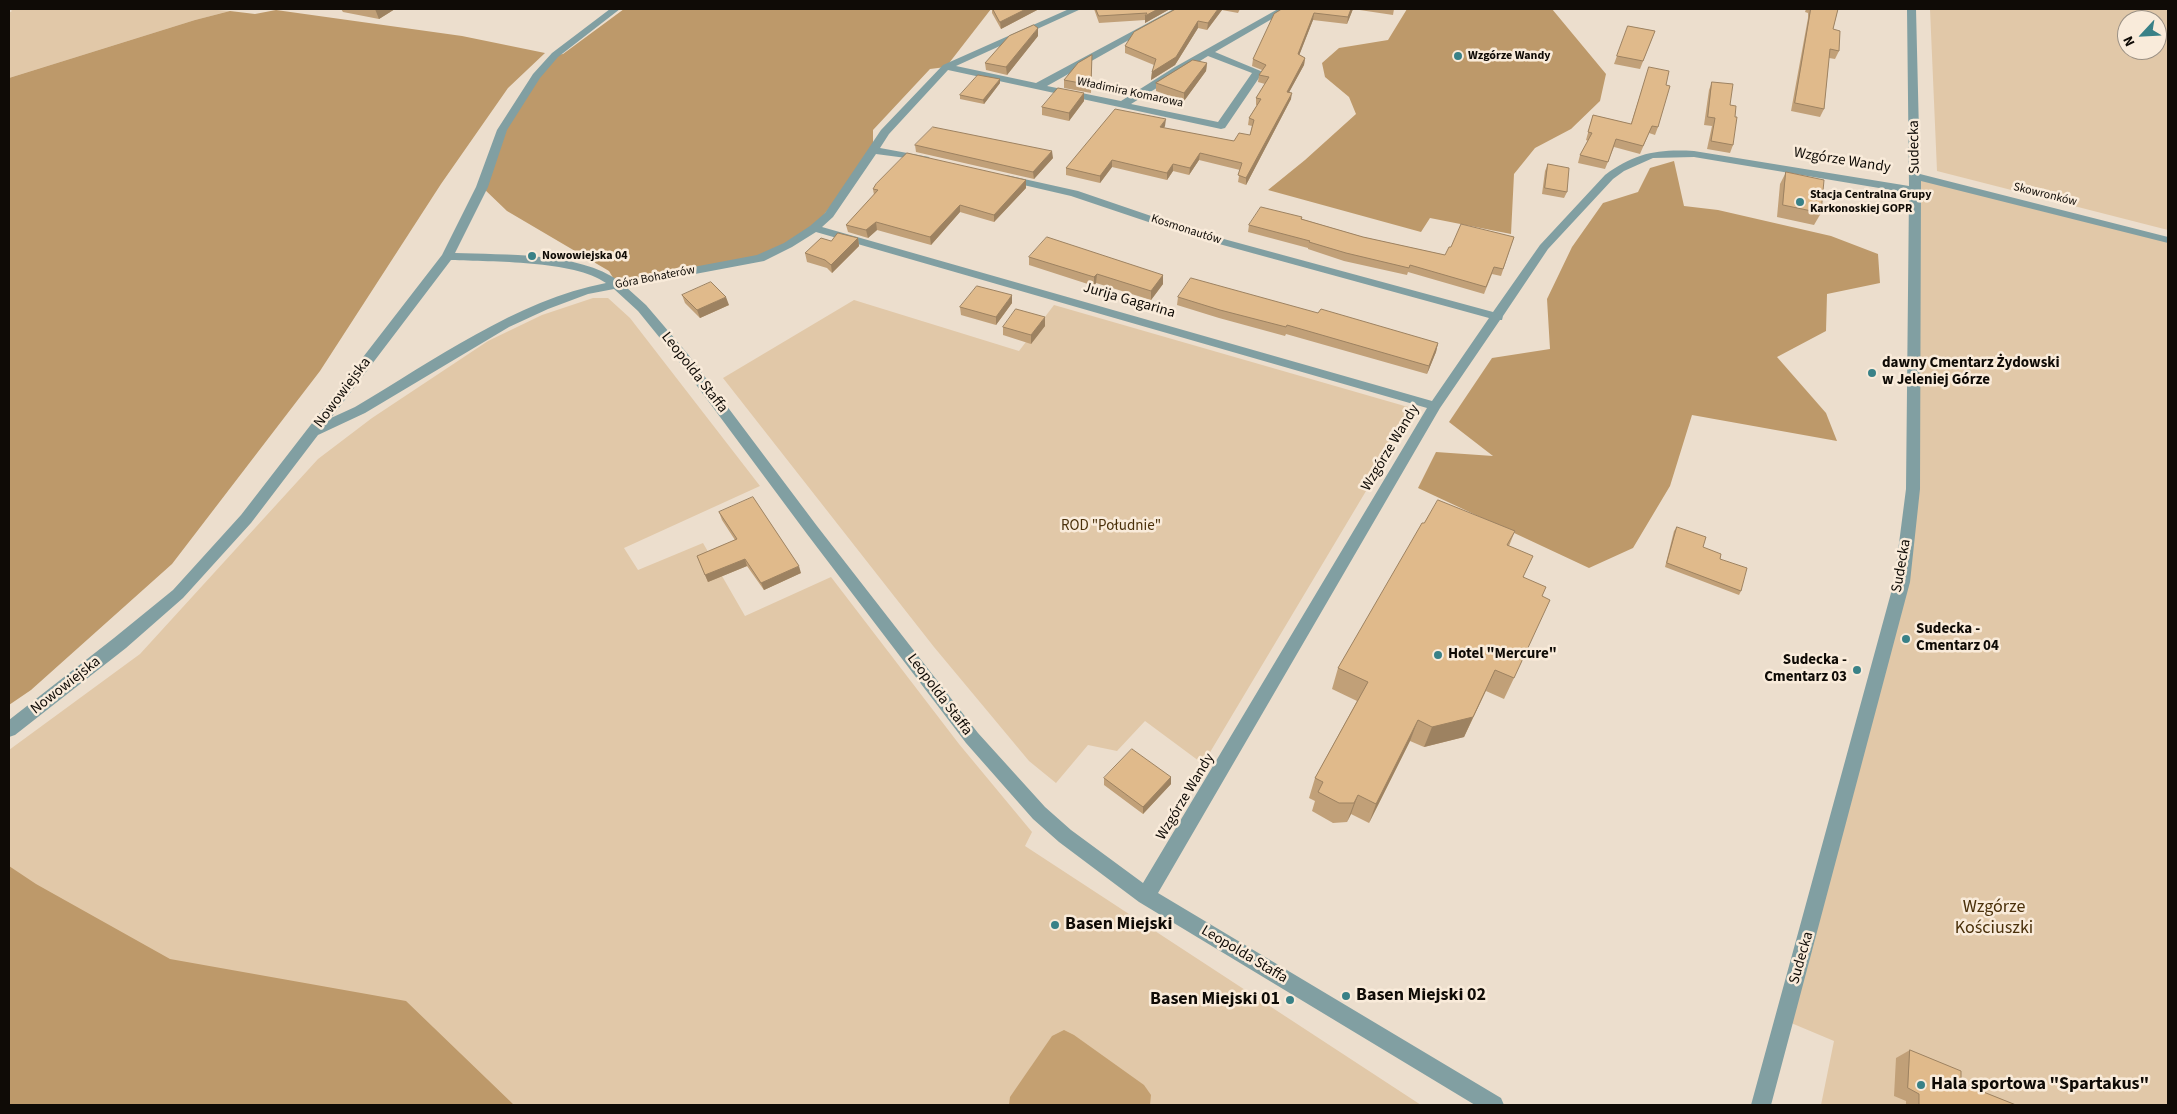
<!DOCTYPE html>
<meta charset="utf-8">
<style>
body{margin:0}
#map{position:relative;width:2177px;height:1114px;overflow:hidden;background:#ecdecd;font-family:"Source Sans 3",sans-serif}
canvas{display:block}
.frame{position:absolute;inset:0;border:10px solid #0f0b06;pointer-events:none}
.north{position:absolute;left:2117px;top:10px;width:50px;height:50px;box-sizing:border-box;background:#f9ebda;border:1px solid #9b9185;border-radius:50%;rotate:245deg;font-size:14px;font-weight:700;line-height:20px;text-align:center;color:#0f0b06}
.north::after{content:'';display:block;margin:auto;width:18px;height:22px;background:#398187;clip-path:polygon(50% 0,100% 100%,50% 72%,0 100%)}
</style>
<div id="map">
<canvas width="2177" height="1114"></canvas>
<div class="frame"></div>
<div class="north">N</div>
</div>
<script>
const ctx = document.querySelector('canvas').getContext('2d');
ctx.lineJoin = 'round';
function fillPath(path, color) {
  ctx.fillStyle = color;
  ctx.fill(path, 'evenodd');
}
function stroke(path, color, width, dash) {
  ctx.strokeStyle = color;
  ctx.lineWidth = width;
  ctx.lineCap = dash ? 'butt' : 'round';
  ctx.setLineDash(dash || []);
  ctx.stroke(path);
}
function label(font, color, halo, rows, align = 'center') {
  ctx.font = font + ' "Source Sans 3",sans-serif';
  ctx.lineWidth = 5;
  ctx.setLineDash([]);
  ctx.textBaseline = 'middle';
  ctx.strokeStyle = halo;
  ctx.fillStyle = color;
  for (const [text, x, y, turn = 0] of rows) {
    ctx.save();
    ctx.translate(x, y);
    ctx.rotate((+turn || 0) * Math.PI / 180);
    ctx.textAlign = isNaN(turn) ? turn : align;
    if (halo) ctx.strokeText(text, 0, 0);
    ctx.fillText(text, 0, 0);
    ctx.restore();
  }
}
const green = new Path2D(`
 M10 9H204L230 11 195 20 9 78V13L12 11Z
 M1930 9H2168V230L1937 171ZM2127 20H2157V50H2127Z
 M1915 176 2168 240V1105H1821L1834 1041 1784 1020 1889 625 1913 489Z
 M593 298H608L630 318 760 486 624 548 638 570 703 543 745 616 831 577 959 744 1032 832 1025 846 1421 1105H9V750L140 654 318 459 372 418 488 341 542 315Z
 M854 300 1019 351 1054 305 1415 409 1203 764 1145 721 1117 751 1088 745 1056 783 1029 761 934 647 723 378Z`);
const forest = new Path2D(`
 M624 9H991L946 67 930 69 873 130V150L814 228 774 253 618 286 609 271 507 211 482 187 502 130 555 55 563 54Z
 M1407 9H1552L1606 74 1600 101 1571 129 1535 148 1514 174 1511 234 1430 218 1421 232 1268 190 1305 160 1356 114 1349 97 1325 77 1322 63 1339 48 1388 40Z
 M276 10 462 36 545 53 508 88 441 184 320 371 172 564 31 690 9 705V78L195 20 230 11 255 14Z
 M1674 161 1684 206 1718 210 1831 236 1878 254 1880 283 1827 294 1826 331 1777 357 1826 413 1837 441 1692 415 1670 486 1633 548 1589 568 1418 488 1436 452 1493 456 1449 422 1492 358 1550 349 1547 299 1572 247 1603 203 1638 192 1650 168Z
 M9 866 36 884 170 959 406 1001 514 1105H9Z`);
const water = new Path2D(`
 M1064 1030 1074 1035 1144 1085 1151 1095 1150 1105H1009L1010 1097 1052 1036Z`);
const minor = new Path2D(`
 M610 9H620L558 57 540 78 507 130 488 187 455 253C504 255 579 252 619 281L757 255 784 243 810 226 825 213 881 130 943 65 1069 9H1081L956 66 1036 83 1174 9H1184L1047 86 1121 101 1175 67 1278 9H1289L1215 52 1263 72 1225 128 1221 129 948 70 889 134 880 148 929 157 930 159 929 161 876 154 833 217 822 227 1432 401 1489 318 1190 236 1071 196 1002 180 1001 178 1006 175 1078 191 1198 232 1493 312 1540 245 1605 175C1635 153 1657 149 1694 151L1909 186 1907 9H1916L1920 174 2168 237V243L1921 181 1920 489 1910 582 1771 1105H1751L1894 582 1906 489 1909 193 1694 157 1653 158 1624 171 1613 179 1548 249 1503 316 1502 320H1500L1440 408 1158 893 1501 1098 1504 1105H1475L1139 902 1059 842 1033 819 966 743 807 534 677 359 638 311 614 289 588 294 548 309 509 327 365 413 318 435 251 523 183 598 126 648 15 735 9 737V720L114 638 173 590 241 515 442 255 476 187 497 130 533 74 552 53ZM1208 56 1252 73 1218 122 1131 104ZM816 232 1427 408 1143 883 1071 830 1045 807 978 733 817 526 687 353 646 305 626 287 764 261 792 247ZM451 260C492 262 574 260 606 283 517 300 433 361 355 407L331 418Z`);
const wall = new Path2D(`
 M341 9H395L379 19 343 12Z
 M992 9H1039L1001 29 992 13Z
 M1094 9H1170L1145 23V20L1099 23Z
 M1176 9H1240L1238 13 1222 10 1207 30 1198 28 1175 65 1151 80 1152 72 1154 65 1125 53V46Z
 M1282 9H1394L1393 15 1353 9 1347 24 1313 20 1299 55 1305 58 1304 65 1289 92 1291 99 1246 185 1238 182 1240 170 1199 160 1189 175 1173 171 1167 180 1112 167 1100 183 1066 175V168L1165 126 1164 128 1234 141 1250 135 1252 126 1248 125 1249 118 1257 105H1256V98L1265 84 1258 82 1259 75 1262 70 1252 66 1253 59Z
 M1806 9H1838L1833 29 1839 51 1835 59 1829 58 1824 109 1820 117 1791 111 1808 18V13L1805 12Z
 M1628 26 1655 31 1640 69 1614 64Z
 M1038 36 1007 75 986 70 985 63Z
 M1092 55 1091 93 1064 88V80Z
 M1207 63 1206 71 1184 101 1156 91V83Z
 M1649 67 1666 85 1658 127 1655 135 1649 133 1640 154 1614 147 1605 169 1578 163 1580 155 1588 141 1586 140 1593 115 1631 124Z
 M1712 82 1730 105 1733 145 1730 153 1707 149 1712 126 1704 125 1709 90Z
 M1000 83 984 104 960 99V95Z
 M1084 93V101L1069 121 1042 115V107Z
 M915 145 1053 158 1034 179 916 152Z
 M1548 164 1567 192 1564 198 1542 194 1545 171Z
 M1786 172 1821 213 1814 225 1777 217 1780 184Z
 M1026 180V188L994 222 960 212 931 245 877 230 868 238 848 232 846 225 874 195 873 189Z
 M1302 217V219L1363 237 1445 255 1451 247 1514 237 1501 276 1492 274 1484 294 1408 272 1407 275 1344 261 1308 249V248L1248 232 1249 225Z
 M858 238 859 246 832 273 827 268 807 262 805 253 831 241Z
 M1029 257 1163 275V284L1151 300 1096 283 1094 286 1029 265Z
 M682 295 729 305 700 318 685 303Z
 M1178 297 1318 313 1438 343 1436 352 1427 374 1286 334 1285 336 1219 318 1177 305Z
 M1012 303 996 325 961 315 960 307Z
 M1045 326 1031 344 1003 335V327Z
 M719 512 801 573 764 590 747 566 708 582 697 556 735 540 722 520Z
 M1424 523 1515 531 1509 546 1524 577 1542 596 1514 678 1504 699 1486 691 1464 737 1424 747 1410 741 1369 823 1351 814 1347 822 1333 823 1312 811 1315 801 1309 798 1315 778 1357 701 1332 689 1338 668Z
 M1677 527 1703 547 1741 591 1739 595 1665 567 1674 531Z
 M1171 777V784L1143 814 1104 785V778Z
 M1910 1050 1961 1083 2016 1105H1906V1101L1894 1096 1896 1058Z`);
const shadedWall = new Path2D(`
 M375 9H395L379 19Z
 M1026 9H1039L1001 29 1000 22Z
 M1158 9H1170L1145 23V16Z
 M1218 9H1222V10L1207 30 1208 23Z
 M1351 9H1353L1347 24 1348 17Z
 M1314 13 1313 20 1297 61 1298 54Z
 M1198 21V28L1175 65 1151 80 1152 72Z
 M1038 28V36L1007 75 1006 67Z
 M1305 58 1304 65 1286 98 1287 92Z
 M1207 63 1206 71 1184 101V93Z
 M1000 79V83L984 104 983 100Z
 M1084 93V101L1069 121V113Z
 M1292 93 1291 99 1246 185V178Z
 M1166 119 1165 126 1160 134V127Z
 M1052 151 1053 158 1034 179 1033 172Z
 M1200 153 1199 160 1189 175 1190 168Z
 M1112 160V167L1100 183V176Z
 M1173 164V171L1167 180V173Z
 M1026 180V188L994 222V215Z
 M960 205V212L931 245 930 237Z
 M876 222 877 230 868 238 866 230Z
 M858 238 859 246 832 273 831 265Z
 M1097 274 1096 283 1094 286V277Z
 M1163 275V284L1151 300V291Z
 M1012 295V303L996 325V317Z
 M726 297 729 305 700 318 697 310Z
 M1045 317V326L1031 344V335Z
 M1438 343 1436 352 1427 374 1429 366Z
 M745 559 747 566 708 582 705 575Z
 M799 566 801 573 764 590 761 583Z
 M1495 670 1464 737 1424 747 1432 727Z
 M1418 720 1410 741 1369 823 1376 804Z
 M1171 777V784L1143 814V807Z
 M1358 795 1351 814 1347 822 1354 803Z`);
const building = new Path2D(`
 M993 9H1026L1000 22Z
 M1096 9H1158L1145 16 1147 13 1099 16Z
 M1176 9H1218L1208 23 1198 21 1176 57 1152 72 1156 59 1125 46 1134 32Z
 M1282 9H1351L1348 17 1314 13 1298 54 1305 58 1287 92 1292 93 1246 178 1238 175 1242 163 1200 153 1190 168 1173 164 1167 173 1112 160 1100 176 1066 168 1115 109 1166 119 1160 127 1234 141 1239 133 1250 135 1254 120 1249 118 1261 99 1256 98 1269 77 1259 75 1266 65 1253 59 1274 14Z
 M1811 9H1838L1833 29 1840 31 1839 51 1830 49 1824 109 1795 103Z
 M1034 25 1038 28 1006 67 985 63 1009 36Z
 M1628 26 1655 31 1643 61 1617 56Z
 M1092 55 1091 85 1064 80 1078 63Z
 M1193 60 1207 63 1184 93 1156 83Z
 M1649 67 1669 71 1666 85 1670 86 1658 127 1652 126 1643 146 1616 139 1608 162 1580 155 1592 133 1588 132 1593 115 1631 124Z
 M978 75 1000 79 983 100 960 95Z
 M1712 82 1733 84 1730 105 1736 106 1735 117H1737L1733 145 1711 141 1715 118 1708 117Z
 M1058 88 1084 93 1069 113 1042 107Z
 M933 127 1052 151 1033 172 915 145Z
 M907 153 1026 180 994 215 960 205 930 237 876 222 866 230 846 225 878 190 873 189 876 184Z
 M1548 164 1569 168 1567 192 1545 188Z
 M1786 172 1824 180 1821 213 1783 205Z
 M1261 207 1302 217 1301 219 1363 237 1445 255 1449 247H1451L1461 224 1514 237 1503 269 1494 267 1486 287 1410 265 1409 268 1346 253 1309 242 1310 241 1249 225Z
 M838 233 858 238 831 265 825 260 805 253 821 238 831 241Z
 M1047 237 1163 275 1151 291 1097 274 1094 277 1029 257Z
 M1191 278 1318 313 1321 309 1438 343 1429 366 1287 325 1286 327 1220 310 1178 297Z
 M711 282 726 297 697 310 682 295Z
 M977 286 1012 295 996 317 960 307Z
 M1016 309 1045 317 1031 335 1003 327Z
 M753 497 799 566 761 583 745 559 705 575 697 556 737 539 719 512Z
 M1438 500 1515 531 1507 545 1533 556 1523 577 1546 587 1542 596 1550 600 1514 678 1495 670 1473 717 1432 727 1418 720 1376 804 1358 795 1354 803H1339L1318 792 1323 782 1315 778 1368 682 1338 668 1422 523H1424Z
 M1677 527 1706 537 1703 547 1721 554 1720 559 1747 568 1741 591 1667 563Z
 M1132 749 1171 777 1143 807 1104 778Z
 M1910 1050 1961 1071V1083L2016 1105H1919V1094L1908 1088Z`);
const markers = [
 [1458,56,5,"#398187"],
 [1800,202,5,"#398187"],
 [532,256,5,"#398187"],
 [1872,373,5,"#398187"],
 [1906,639,5,"#398187"],
 [1438,655,5,"#398187"],
 [1857,670,5,"#398187"],
 [1055,925,5,"#398187"],
 [1346,996,5,"#398187"],
 [1290,1000,5,"#398187"],
 [1921,1085,5,"#398187"]
];
const farPoinames = [
 ["Wzgórze Wandy",1468,56],
 ["Stacja Centralna Grupy",1810,195],
 ["Karkonoskiej GOPR",1810,209],
 ["Nowowiejska 04",542,256]
];
const farStreetnames = [
 ["Władimira Komarowa",1130,93,12],
 ["Skowronków",2045,195,14],
 ["Kosmonautów",1186,230,18],
 ["Góra Bohaterów",655,278,-11]
];
const streetNames = [
 ["Sudecka",1915,147,-91],
 ["Wzgórze Wandy",1842,161,9],
 ["Jurija Gagarina",1129,301,16],
 ["Leopolda Staffa",694,373,52],
 ["Nowowiejska",343,393,-53],
 ["Wzgórze Wandy",1391,448,-59],
 ["Sudecka",1902,566,-80],
 ["Nowowiejska",66,686,-38],
 ["Leopolda Staffa",939,695,53],
 ["Wzgórze Wandy",1186,797,-59],
 ["Leopolda Staffa",1244,955,31],
 ["Sudecka",1802,958,-74]
];
const poiNames = [
 ["dawny Cmentarz Żydowski",1882,364],
 ["w Jeleniej Górze",1882,381],
 ["Sudecka -",1916,630],
 ["Cmentarz 04",1916,647],
 ["Hotel \"Mercure\"",1448,655],
 ["Sudecka -",1847,661,"right"],
 ["Cmentarz 03",1847,678,"right"]
];
const parkNames = [
 ["ROD \"Południe\"",1111,527]
];
const nearParknames = [
 ["Wzgórze",1994,908],
 ["Kościuszki",1994,929]
];
const nearPoinames = [
 ["Basen Miejski",1065,925],
 ["Basen Miejski 02",1356,996],
 ["Basen Miejski 01",1280,1000,"right"],
 ["Hala sportowa \"Spartakus\"",1931,1085]
];
fillPath(green, '#e1c8a8');
fillPath(forest, '#bd996a');
fillPath(water, '#c4a071');
fillPath(minor, '#819fa2');
fillPath(wall, '#c1a078');
fillPath(shadedWall, '#9d8261');
fillPath(building, '#e0ba8b');
stroke(building, '#9d8261', 1);
for (const [x, y, r, color] of markers) {
  const dot = new Path2D();
  dot.arc(x, y, r, 0, 2 * Math.PI);
  ctx.fillStyle = color;
  ctx.fill(dot);
  stroke(dot, '#f9ebda', 2);
}
label('bold 12px', '#0f0b06', '#f9ebda', farPoinames, 'left');
label('12px', '#0f0b06', '#f9ebda', farStreetnames);
label('15px', '#0f0b06', '#f9ebda', streetNames);
label('bold 15px', '#0f0b06', '#f9ebda', poiNames, 'left');
label('15px', '#4a300a', '#f9ebda', parkNames);
label('18px', '#4a300a', '#f9ebda', nearParknames);
label('bold 18px', '#0f0b06', '#f9ebda', nearPoinames, 'left');
</script>
